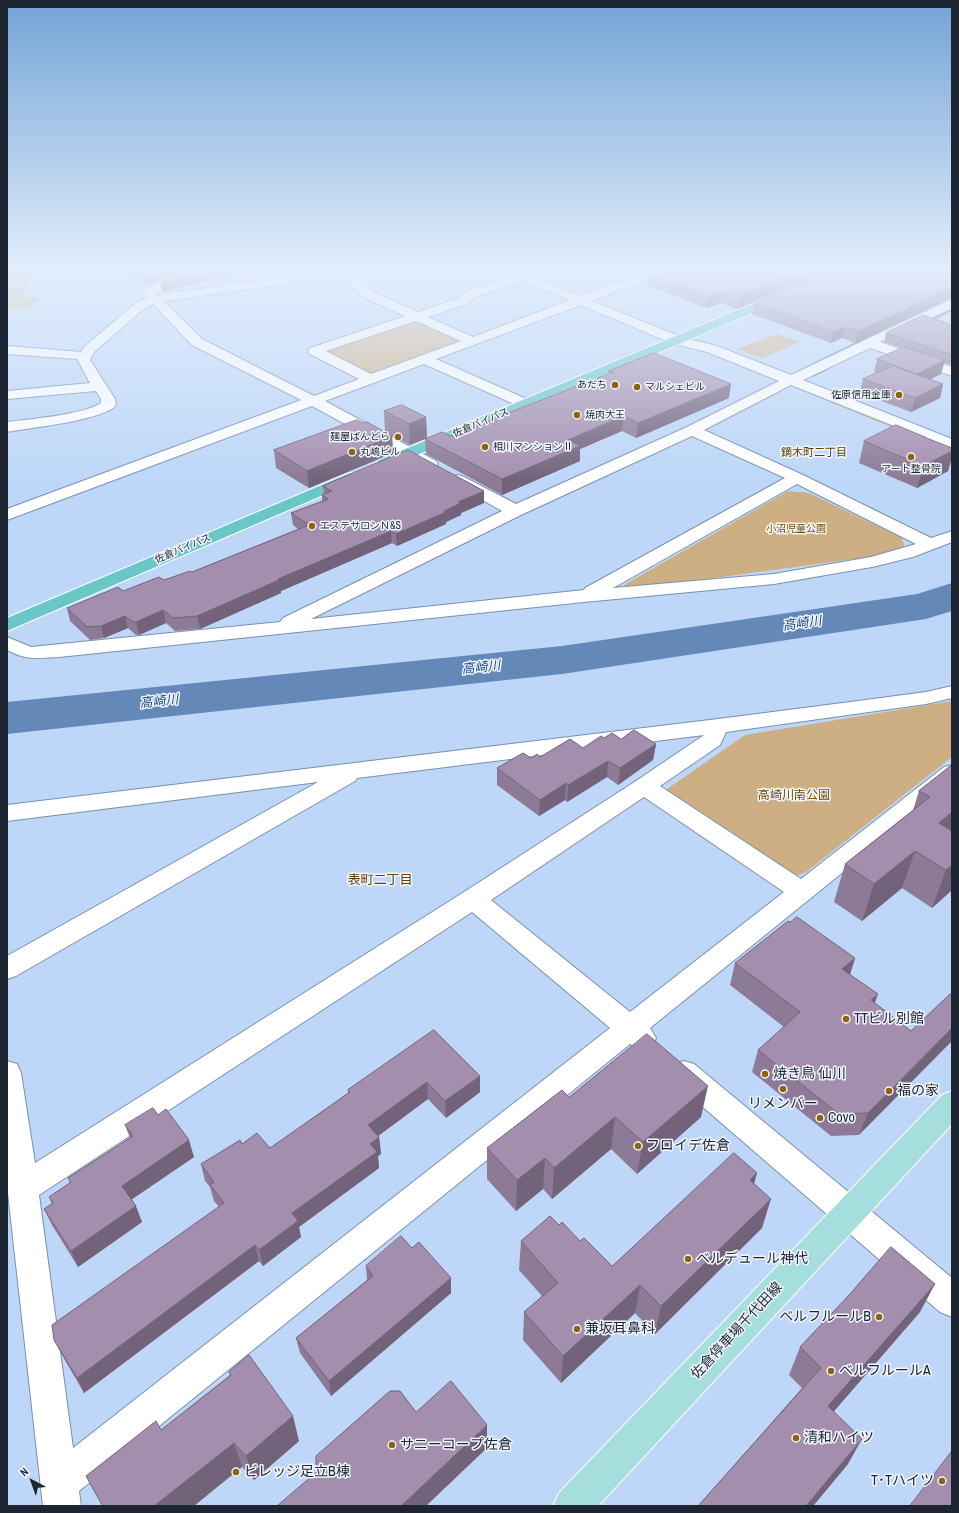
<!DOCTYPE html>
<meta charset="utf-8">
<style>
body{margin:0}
#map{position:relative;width:959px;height:1513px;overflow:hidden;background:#bed7f8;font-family:"Archivo Narrow",sans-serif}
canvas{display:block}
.frame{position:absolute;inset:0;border:8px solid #1c2531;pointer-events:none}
.north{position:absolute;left:12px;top:1461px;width:40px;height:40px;-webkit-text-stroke:3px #f1f6fd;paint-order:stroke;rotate:319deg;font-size:11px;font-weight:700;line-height:16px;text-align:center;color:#1c2531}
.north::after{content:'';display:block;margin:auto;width:14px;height:18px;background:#1c2531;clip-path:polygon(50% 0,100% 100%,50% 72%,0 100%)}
</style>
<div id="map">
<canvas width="959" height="1513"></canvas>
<div class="frame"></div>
<div class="north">N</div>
</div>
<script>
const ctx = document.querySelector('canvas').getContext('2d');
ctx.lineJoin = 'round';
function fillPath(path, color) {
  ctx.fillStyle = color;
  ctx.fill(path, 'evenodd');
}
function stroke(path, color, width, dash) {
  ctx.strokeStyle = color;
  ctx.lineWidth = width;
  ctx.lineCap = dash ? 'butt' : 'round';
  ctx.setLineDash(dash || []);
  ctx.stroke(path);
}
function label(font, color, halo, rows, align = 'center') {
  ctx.font = font + ' "Archivo Narrow","Noto Sans JP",sans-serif';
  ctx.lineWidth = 3;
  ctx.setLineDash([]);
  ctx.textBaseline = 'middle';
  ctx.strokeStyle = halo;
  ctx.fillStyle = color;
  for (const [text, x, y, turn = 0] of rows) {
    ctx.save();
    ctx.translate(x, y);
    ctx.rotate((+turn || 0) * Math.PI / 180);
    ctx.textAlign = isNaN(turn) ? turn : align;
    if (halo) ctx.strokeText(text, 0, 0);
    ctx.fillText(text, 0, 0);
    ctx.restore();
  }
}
const green = new Path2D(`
 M7 269H32L23 297 43 298 30 308 7 310Z
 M406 321H416L461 340 373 374H365L322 352Z
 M777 334 800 342 762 358 738 349Z
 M805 390 952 450V452L803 391Z
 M788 491 809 493 902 538 906 552 633 589 624 585Z
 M952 701V757L806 872 793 877 668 793 667 789 745 735Z`);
const stream = new Path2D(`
 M952 295V299L800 373 795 372Z
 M952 307V311L925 324 920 323Z
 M827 366 829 367V369L813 377 808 376Z`);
const river = new Path2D(`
 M952 583V611L926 619 562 674 7 734V702L562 646 917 594Z`);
const minor = new Path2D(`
 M193 269H211L209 271 172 284 156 294 157 295 336 269H369L367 271 353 274 373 292 418 312 459 298 467 291 513 277 501 271 499 269H516L581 296 654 269H672L670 271 592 301 681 337 717 346 791 375 952 299V308L880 342 952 367V376L870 348 803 380 952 439V449L791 385 704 430 803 475 931 538 952 531V542L913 557 872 567 774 584 584 602 59 657C35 658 29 661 7 650V637L31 647 280 622 283 618 502 511 452 483 450 480 452 477 458 475 464 477 516 504 687 427 779 381 707 352 671 343 581 305 436 359 531 401 533 404 531 407 526 408 521 407 424 364 325 401 436 461 438 464 436 467 430 469 424 467 312 406 7 520V509L301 400 192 345 153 304 145 308 94 352 90 360 115 399 116 405C106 420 28 428 7 432V422C30 419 83 415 101 403V399L96 391 7 399V391L90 383 77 359 7 354V346L81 352 84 347 137 302 146 298 142 294C153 279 177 275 193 269ZM341 276 365 298 405 316 310 348 308 351 310 354 359 379 314 396 202 339 164 301ZM524 281 570 300 473 337 428 317 467 304 475 297ZM416 321 461 341 371 374 326 351ZM692 436 785 478 585 588 584 590 311 619 521 515ZM797 484 916 544 871 557 774 574 613 588Z
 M952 686V698L926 704 726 732 720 745 660 786 801 879 944 767 952 765V784L650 1028 656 1038 652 1046 642 1050 630 1044 79 1491 81 1506H43L7 1184V1061L17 1064 21 1073 35 1163 464 892 636 781 704 735 357 778 355 781 16 976 7 979V956L318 782 7 821V805L718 719 858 701 926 692ZM644 797 784 892 630 1012 491 900ZM472 912 610 1028 73 1448 39 1195Z
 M684 1061 694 1064 952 1278V1317L940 1312 674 1082 670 1073 674 1064Z`);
const major = new Path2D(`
 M952 1091V1124L598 1506H553L559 1493 942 1095Z`);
const highway = new Path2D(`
 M781 292 785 293 787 296 785 299 391 466 385 468 379 466 377 463 379 460Z
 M350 473 356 475 358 478 356 481 7 631V618Z`);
const wall = new Path2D(`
 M128 269H187L165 277 149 285 129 275Z
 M830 269 737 309 721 303 707 308 648 286 649 275Z
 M754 303 906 317V319L855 343 842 338 831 343 752 314Z
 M952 325V365L944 363 941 374 930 379 943 384 940 398 911 412 860 393 863 379 877 373 874 372 877 359 902 348 884 342 886 333Z
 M609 371 729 398 636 438 622 431 580 449V461L502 495 426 454 425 439 410 445 392 436 393 453 309 488 276 468 274 450 385 432 384 411 426 417 427 438 450 436 609 374Z
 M925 437V438L952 448V457L948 471 917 488 859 463 864 441Z
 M323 486 484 503 461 513V515L446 522V524L397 546 392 543 281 591V593L200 629 175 631 166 623 139 635H136L128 628 104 638 90 640 70 621 67 608 123 591 192 572 298 529 293 525 291 513 322 501V495H324Z
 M604 738 621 739 656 744 653 760 618 785 607 777 567 802 565 800 539 816 497 785V768L531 758 583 748Z
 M952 765V890L932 908 902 888 862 921 834 902 845 864 913 810 919 791Z
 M790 922 855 958 850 974 875 1003 911 1031 859 1135 831 1136 752 1072 758 1050 784 1027 730 985 735 963Z
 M434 1030 480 1092 446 1118 428 1099 378 1136 379 1137 381 1154 378 1156 379 1168 299 1227 301 1237 263 1266 259 1261 84 1393 62 1355 54 1340 219 1207 214 1201 210 1187 205 1181 201 1164 242 1144 270 1148 348 1093V1090Z
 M569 1097 701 1117 637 1174 611 1149 552 1199 543 1189 516 1211 487 1179V1148Z
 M158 1115 194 1157 132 1199 142 1222 78 1267 52 1225 44 1209 52 1204 49 1197 70 1183 68 1178 130 1138 125 1125Z
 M757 1173 754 1184 762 1228 655 1334 635 1313 561 1383 523 1340 524 1312 542 1296 519 1270 521 1241H580L612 1266Z
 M366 1266 451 1278V1293L331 1396 300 1353 296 1338 367 1280Z
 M920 1312 834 1411 848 1464 813 1506H698L802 1388 789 1375 800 1347Z
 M229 1372 299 1441 254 1480 242 1467 161 1430 230 1375Z`);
const shadedWall = new Path2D(`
 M160 269H187L165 277 149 285 147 276Z
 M214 269H250L163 292 161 283Z
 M806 269H830L737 309 738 297Z
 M952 288V298L906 317V319L855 343 858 331 907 307Z
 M723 292 721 303 707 308 709 297Z
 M845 327 842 338 831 343 833 332Z
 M945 360 941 374 914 387 917 374Z
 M731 384 729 398 636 438 638 423Z
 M943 384 940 398 911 412 915 398Z
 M623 416 622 431 580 449V461L502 495V479L568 440Z
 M426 417 427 438 410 445 409 424Z
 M392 436 393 453 309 488 307 471Z
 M952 451V457L948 471 917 488 923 466Z
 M484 491V503L461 513V515L446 522V524L397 546 396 534 458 502Z
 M391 531 392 543 281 591V593L200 629 197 616 278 579Z
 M163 610 166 623 139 635 136 622Z
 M125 616 128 628 104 638 101 626Z
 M656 744 653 760 618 785 620 768Z
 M608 761 607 777 567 802 568 785Z
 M566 783 565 800 539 816 540 800Z
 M952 812V839L939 823Z
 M915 851 902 888 862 921 874 884Z
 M952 865V890L932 908 946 870Z
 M855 958 848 981 842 969Z
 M878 994 870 1017 871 1000Z
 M952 1028V1041L859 1135 868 1113Z
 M480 1076V1092L446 1118 445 1101Z
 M427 1082 428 1099 370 1142 368 1125Z
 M708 1086 701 1117 637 1174 643 1142Z
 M615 1117 611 1149 552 1199 554 1168Z
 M379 1137 381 1154 378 1156 379 1168 299 1227 301 1237 263 1266 259 1250 292 1213 370 1144Z
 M189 1140 194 1157 128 1202 122 1186Z
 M545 1158 543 1189 516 1211 517 1180Z
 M757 1173 748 1203 750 1180Z
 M771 1199 762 1228 655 1334 661 1306Z
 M136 1206 142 1222 78 1267 71 1251Z
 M255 1245 259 1261 84 1393 77 1378Z
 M451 1278V1293L331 1396 329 1381Z
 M935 1284 920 1312 816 1432 828 1406Z
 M640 1285 635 1313 561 1383 563 1356Z
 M293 1416 299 1441 254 1480 246 1456Z
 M487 1425V1448L426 1506H401Z
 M862 1439 848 1464 813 1506H806Z
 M234 1443 242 1467 194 1506H154Z`);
const building = new Path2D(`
 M134 269H160L147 276Z
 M190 269H214L161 283 171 276Z
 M666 269H806L738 297 723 292 709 297 649 275Z
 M834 269H952V288L907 307 909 308 858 331 845 327 833 332 754 303Z
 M923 315 952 325V355L886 333Z
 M904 347 945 360 917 374 877 359Z
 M654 353 731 384 638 423 623 416 568 440 580 446 502 479 425 439 442 432 450 436 613 372 609 371Z
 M893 366 943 384 915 398 863 379Z
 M402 405 426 417 409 424 384 411Z
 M357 420 363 423 367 422 392 436 307 471 274 450Z
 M896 425 925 437H924L952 448V451L923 466 864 441Z
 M408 450 484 491 458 502 461 503 444 511 446 512 396 534 391 531 278 579 279 580 197 616 173 618 163 610 136 622H133L125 616 101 626 87 627 67 608 118 587 123 591 159 577 164 580 190 571 192 572 309 525 291 513 328 499 322 495 332 491 323 486Z
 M634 730 656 744 620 768 608 761 568 785 566 783 540 800 497 768 523 753 531 758 537 754 540 757 570 739 583 748 601 736 604 738 612 733 621 739Z
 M952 765V812L939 823 952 831V865L946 870 915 851 874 884 845 864 930 797 919 791Z
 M797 917 855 958 842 969 878 994 871 1000 911 1031 950 994 952 996V1028L868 1113 839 1114 758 1050 800 1012 735 963 788 921 790 922Z
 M434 1030 480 1076 445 1101 427 1082 368 1125 379 1137 370 1144 377 1152 292 1213 298 1221 259 1250 255 1245 77 1378 54 1340 52 1325 224 1203 210 1185 214 1182 201 1164 240 1140 242 1144 257 1133 270 1148 350 1092 348 1090Z
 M647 1034 708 1086 643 1142 615 1117 554 1168 545 1158 517 1180 487 1148 562 1090 569 1097Z
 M153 1108 158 1115 166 1109 189 1140 122 1186 136 1206 71 1251 44 1209 53 1203 49 1197 71 1182 68 1178 133 1136 125 1125Z
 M734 1153 757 1173 750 1180 771 1199 661 1306 640 1285 563 1356 524 1312 558 1283 521 1241 550 1216 559 1225 562 1222 580 1241 584 1238 612 1266Z
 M401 1236 412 1248 419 1242 451 1278 329 1381 296 1338 373 1276 366 1266Z
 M891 1247 935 1284 828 1406 862 1439 806 1506H698L821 1368 800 1347 850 1294Z
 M249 1355 293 1416 246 1456 234 1443 154 1506H101L102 1505 86 1476 156 1421 161 1430 231 1375 229 1372Z
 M451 1381 487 1425 401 1506H277L320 1469 316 1464V1456L390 1391H400L416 1412Z
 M952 1451V1506H910Z`);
const markers = [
 [615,385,4,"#90620d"],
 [637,387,4,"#90620d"],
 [899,395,4,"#90620d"],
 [577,415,4,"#90620d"],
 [398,437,4,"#90620d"],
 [485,447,4,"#90620d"],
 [352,452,4,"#90620d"],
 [911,457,4,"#90620d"],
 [312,526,4,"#90620d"],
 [846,1019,4,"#90620d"],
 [765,1074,4,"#90620d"],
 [783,1089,4,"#90620d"],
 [889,1091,4,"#90620d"],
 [820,1118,4,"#90620d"],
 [638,1146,4,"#90620d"],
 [688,1259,4,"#90620d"],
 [879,1317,4,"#90620d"],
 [577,1329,4,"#90620d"],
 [831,1371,4,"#90620d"],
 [796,1438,4,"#90620d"],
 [392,1445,4,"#90620d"],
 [236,1472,4,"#90620d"],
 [942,1481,4,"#90620d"]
];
const farPoinames = [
 ["あだち",607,385,"right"],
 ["マルシェビル",645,387],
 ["佐原信用金庫",891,395,"right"],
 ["焼肉大王",585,415],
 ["麺屋ぱんどら",390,437,"right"],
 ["相川マンションⅡ",493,447],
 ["丸嶋ビル",360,452],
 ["アート整骨院",911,469,"center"],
 ["エステサロンＮ&S",320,526]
];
const farStreetnames = [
 ["佐倉バイパス",481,423,-23],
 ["佐倉バイパス",183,549,-23]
];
const farParknames = [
 ["小沼児童公園",796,529]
];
const farNeighbourhoodnames = [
 ["鏑木町二丁目",814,453]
];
const parkNames = [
 ["高崎川南公園",794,796]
];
const waterNames = [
 ["高崎川",802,624,-8],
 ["高崎川",481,668,-6],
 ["高崎川",159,702,-6]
];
const neighbourhoodNames = [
 ["表町二丁目",380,881]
];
const nearPoinames = [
 ["TTビル別館",854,1019],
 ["焼き鳥 仙川",773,1074],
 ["福の家",897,1091],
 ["リメンバー",783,1104,"center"],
 ["Covo",828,1118],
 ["フロイデ佐倉",646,1146],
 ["ベルデュール神代",696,1259],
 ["ベルフルールB",871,1317,"right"],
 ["兼坂耳鼻科",585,1329],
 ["ベルフルールA",839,1371],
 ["清和ハイツ",804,1438],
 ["サニーコープ佐倉",400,1445],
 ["ビレッジ足立B棟",244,1472],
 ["T･Tハイツ",934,1481,"right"]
];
const nearStreetnames = [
 ["佐倉停車場千代田線",737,1331,-47]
];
fillPath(green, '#ceaf83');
fillPath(stream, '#4e6b90');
fillPath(river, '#6489b8');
stroke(minor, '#7890ae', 2);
stroke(major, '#fff', 2);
stroke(highway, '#fff', 2);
fillPath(minor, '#fff');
fillPath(major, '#a5dedd');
fillPath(highway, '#69c8c7');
fillPath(wall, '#8d7a96');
fillPath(shadedWall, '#73637a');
fillPath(building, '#a48eae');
stroke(building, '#73637a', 1);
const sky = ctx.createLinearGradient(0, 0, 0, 481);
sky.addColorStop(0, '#73a3d5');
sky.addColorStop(0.56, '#e2edfc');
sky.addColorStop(1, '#e2edfc00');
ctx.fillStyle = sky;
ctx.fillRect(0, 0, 959, 481);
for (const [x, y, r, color] of markers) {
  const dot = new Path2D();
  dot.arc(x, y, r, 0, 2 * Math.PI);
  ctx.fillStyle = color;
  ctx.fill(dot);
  stroke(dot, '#f1f6fd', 1.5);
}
label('10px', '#1c2531', '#f1f6fd', farPoinames, 'left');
label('10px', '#1c2531', '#f1f6fd', farStreetnames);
label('10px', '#704a04', '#f1f6fd', farParknames);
label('11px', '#614108', '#f1f6fd', farNeighbourhoodnames);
label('12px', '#704a04', '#f1f6fd', parkNames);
label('italic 13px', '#174a86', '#f1f6fd', waterNames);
label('13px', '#614108', '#f1f6fd', neighbourhoodNames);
label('14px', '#1c2531', '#f1f6fd', nearPoinames, 'left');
label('14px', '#1c2531', '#f1f6fd', nearStreetnames);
</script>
